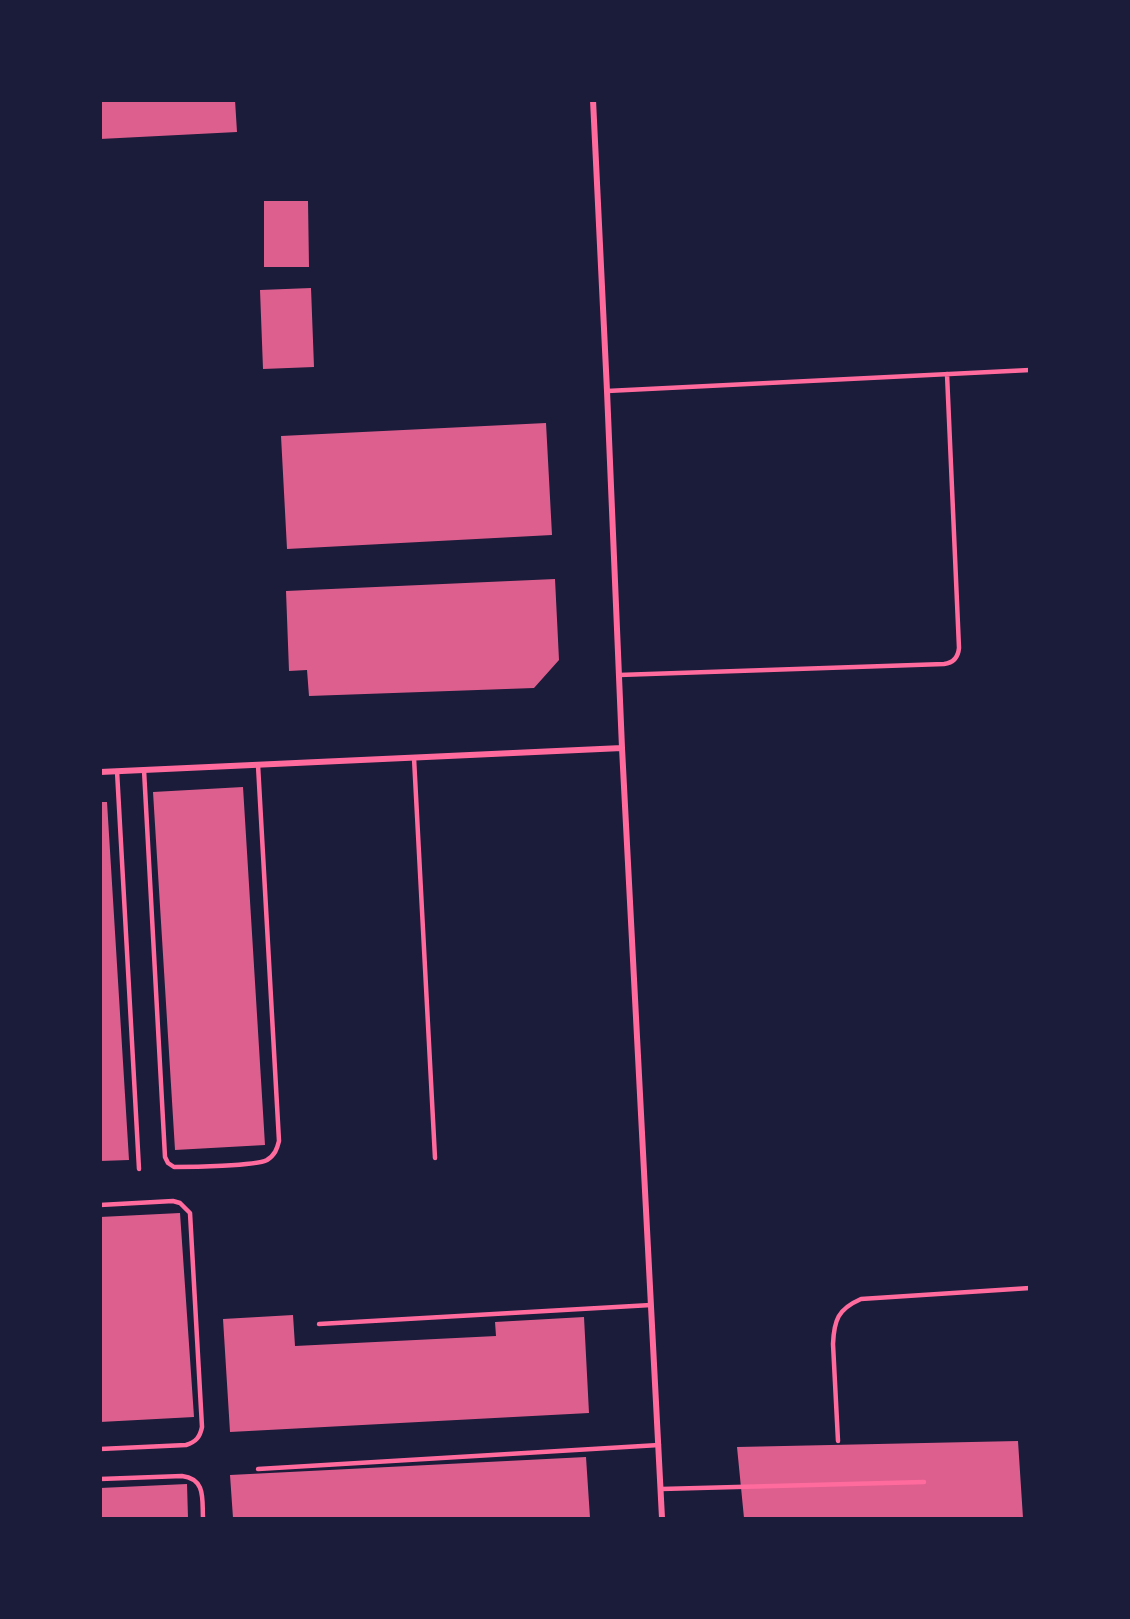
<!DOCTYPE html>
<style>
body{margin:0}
#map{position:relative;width:1130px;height:1619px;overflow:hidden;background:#1b1b3a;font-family:"Fira Sans Condensed",sans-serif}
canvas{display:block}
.frame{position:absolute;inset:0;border:102px solid #1b1b3a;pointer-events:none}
</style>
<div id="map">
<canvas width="1130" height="1619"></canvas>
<div class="frame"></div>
</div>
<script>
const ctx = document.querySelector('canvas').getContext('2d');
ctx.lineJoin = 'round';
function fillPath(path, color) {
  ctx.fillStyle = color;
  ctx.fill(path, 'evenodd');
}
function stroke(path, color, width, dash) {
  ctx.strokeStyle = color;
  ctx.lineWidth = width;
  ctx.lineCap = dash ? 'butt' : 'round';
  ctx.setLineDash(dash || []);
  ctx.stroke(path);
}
const building = new Path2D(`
 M100 100H235L237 132 100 139Z
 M264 201H308L309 267H264Z
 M311 288 314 367 263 369 260 290Z
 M546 423 552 535 287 549 281 436Z
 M555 579 559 660 534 688 309 696 307 670 289 671 286 591Z
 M243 787 265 1145 175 1150 153 792Z
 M100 802H107L129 1160 100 1161Z
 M180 1213 194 1417 100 1422V1217Z
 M293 1315 295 1346 496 1336 495 1322 584 1317 589 1413 230 1432 223 1319Z
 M1018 1441 1023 1518H744L737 1447Z
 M586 1457 590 1518H233L230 1475Z
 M187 1484 188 1518H100V1488Z`);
const service = new Path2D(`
 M607 391 1030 370
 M619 675 944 664C953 663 958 658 959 648L947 374
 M414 758 435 1158
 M144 770 165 1157 168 1163 174 1167C190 1167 256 1166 267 1160 275 1155 277 1149 279 1141L258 765
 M117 771 139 1169
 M100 1205 173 1201 180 1203 190 1213 202 1427C200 1437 196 1442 186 1445L100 1449
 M319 1324 651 1305
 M838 1441 833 1344C834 1320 838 1309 861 1299L1030 1288
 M258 1469 659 1445
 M100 1479 182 1476C206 1479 202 1499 203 1518
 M661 1489 924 1482`);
const minor = new Path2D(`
 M593 100 607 391 622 748 662 1518
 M100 772 622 748`);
fillPath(building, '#dd5f8e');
stroke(service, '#ff6b9d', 4.5);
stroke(minor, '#ff6b9d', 6);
</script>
